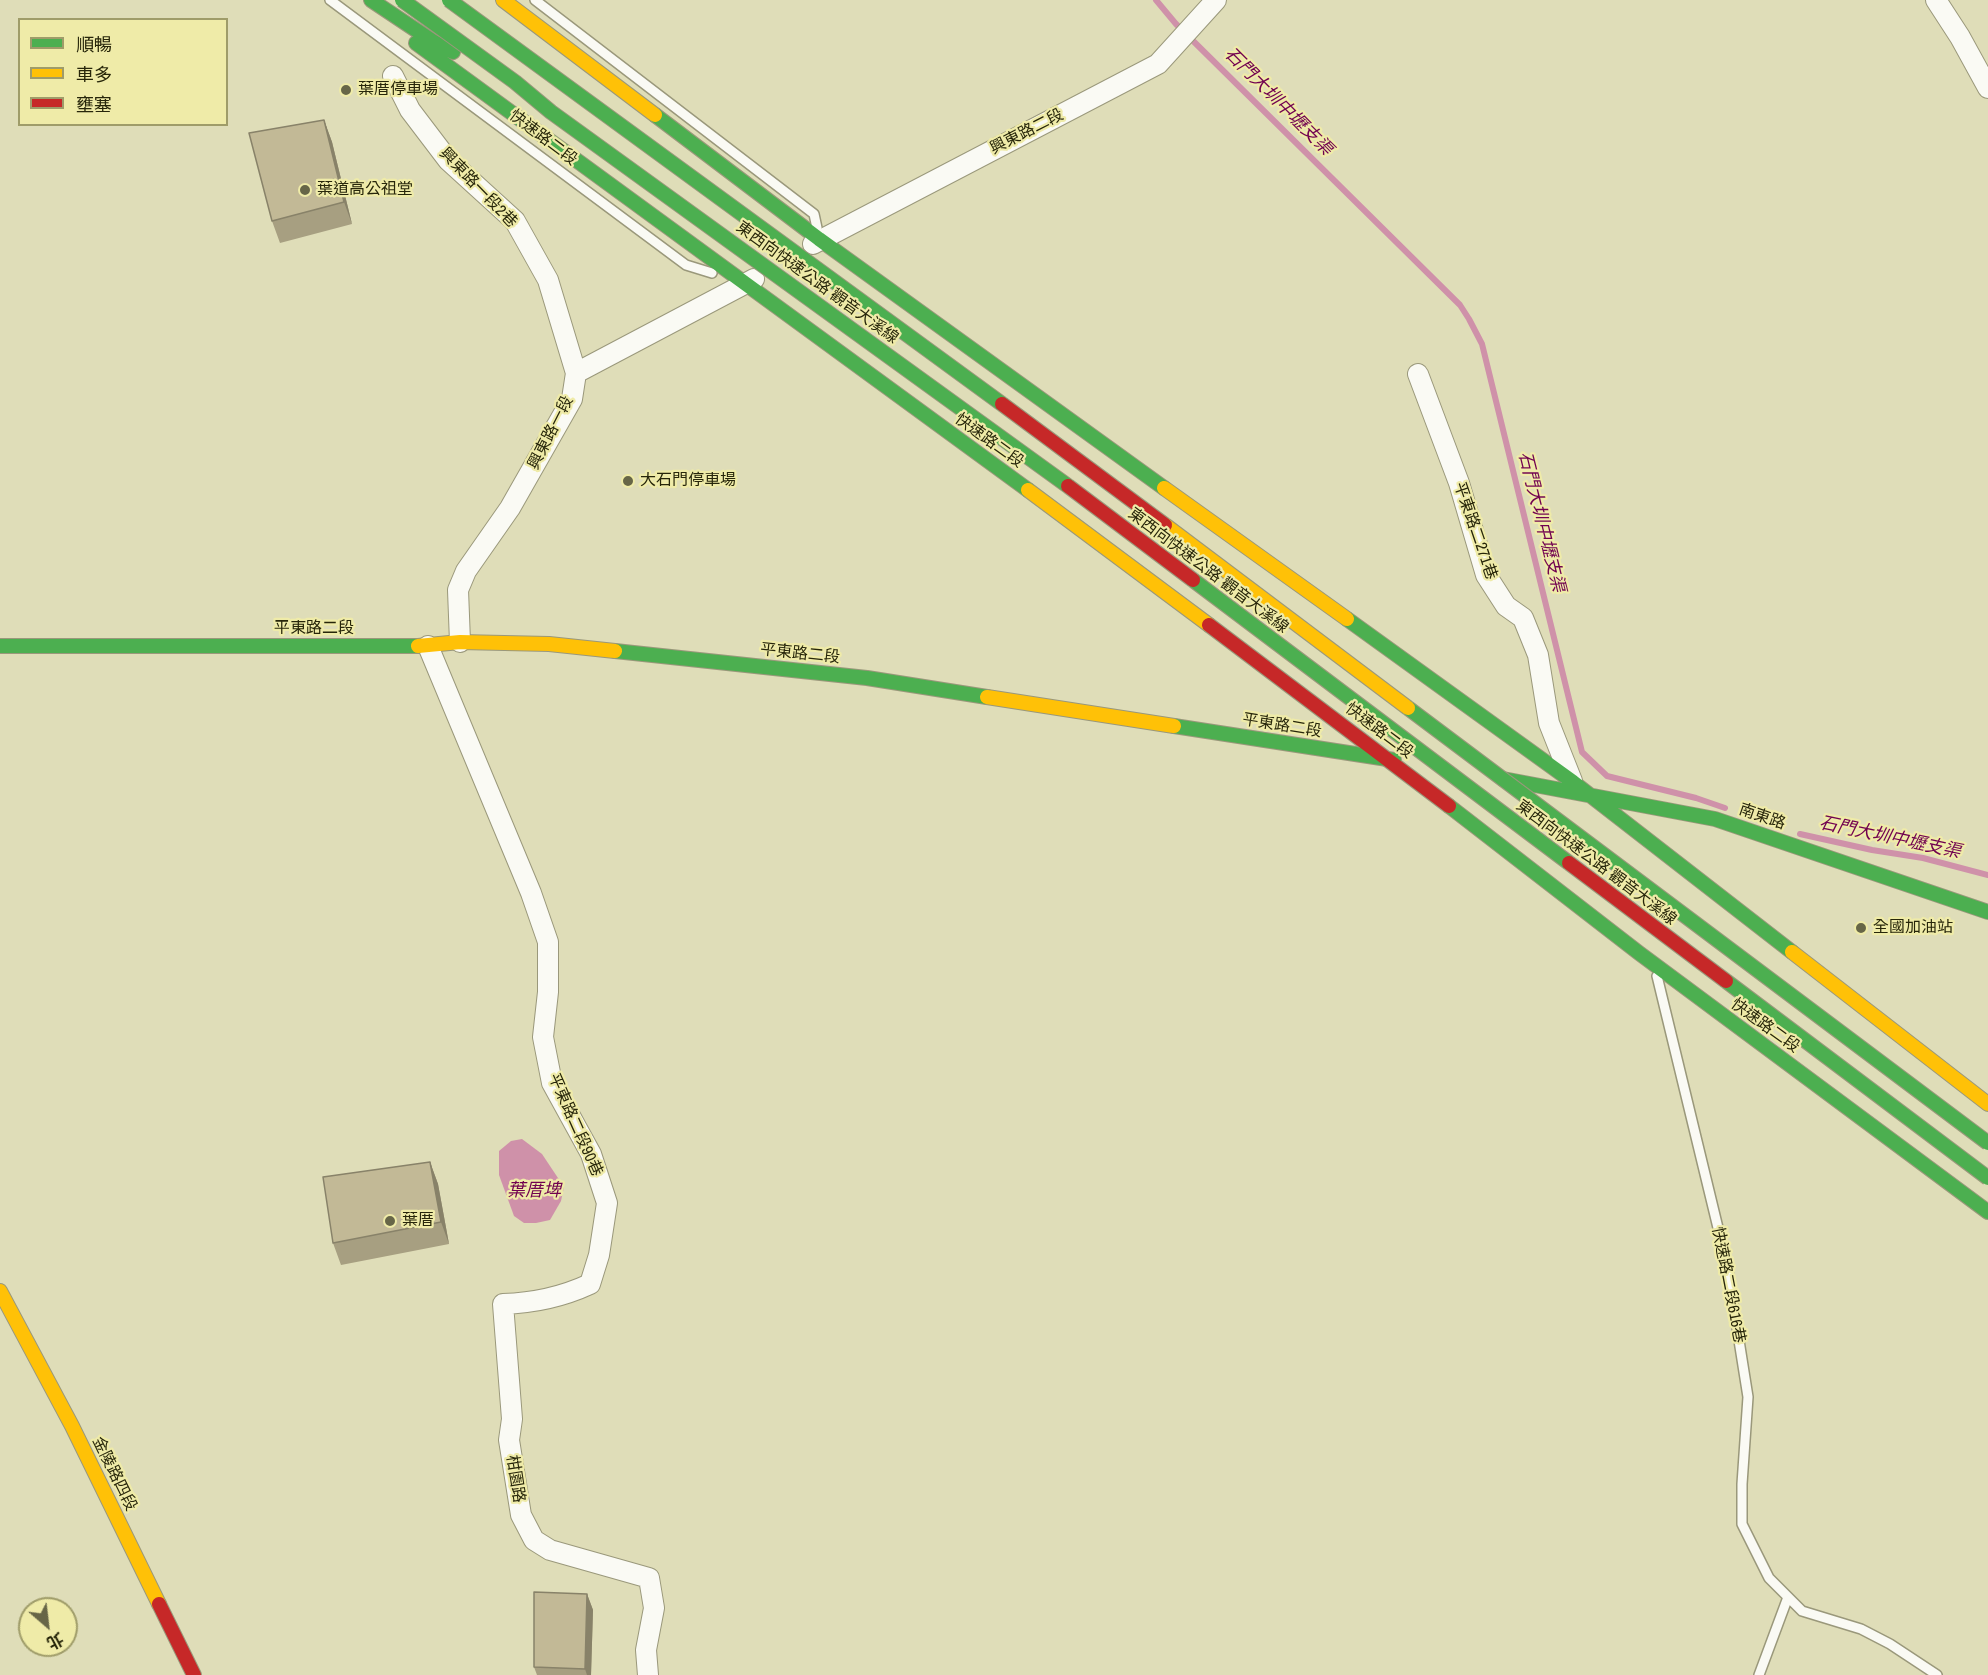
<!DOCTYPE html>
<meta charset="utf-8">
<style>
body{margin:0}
#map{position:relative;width:1988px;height:1675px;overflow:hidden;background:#dfddb8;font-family:"Archivo Narrow","Noto Sans TC",sans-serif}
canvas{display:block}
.legend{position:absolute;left:18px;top:18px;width:210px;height:108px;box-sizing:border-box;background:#efeba8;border:2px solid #9f9c69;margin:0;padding:8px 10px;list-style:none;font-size:18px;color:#27260a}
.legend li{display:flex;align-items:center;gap:12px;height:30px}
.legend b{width:30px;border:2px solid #9f9c69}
.north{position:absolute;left:18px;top:1597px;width:60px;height:60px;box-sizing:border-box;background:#efeba8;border:2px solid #9f9c69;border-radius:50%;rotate:152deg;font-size:16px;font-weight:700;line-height:24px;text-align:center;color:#27260a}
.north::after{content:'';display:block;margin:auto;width:21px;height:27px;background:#676647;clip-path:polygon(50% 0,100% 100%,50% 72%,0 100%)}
</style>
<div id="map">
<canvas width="1988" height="1675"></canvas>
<ul class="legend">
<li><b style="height:8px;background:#4caf50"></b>順暢</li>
<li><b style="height:8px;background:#ffc107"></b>車多</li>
<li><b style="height:8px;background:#c62828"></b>壅塞</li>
</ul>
<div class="north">北</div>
</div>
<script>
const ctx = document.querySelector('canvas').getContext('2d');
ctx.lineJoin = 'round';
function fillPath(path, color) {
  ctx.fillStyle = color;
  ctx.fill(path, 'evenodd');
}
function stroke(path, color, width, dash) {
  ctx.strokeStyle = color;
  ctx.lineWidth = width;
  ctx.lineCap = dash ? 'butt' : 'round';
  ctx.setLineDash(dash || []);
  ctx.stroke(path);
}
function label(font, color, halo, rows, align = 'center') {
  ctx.font = font + ' "Archivo Narrow","Noto Sans TC",sans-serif';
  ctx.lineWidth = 4.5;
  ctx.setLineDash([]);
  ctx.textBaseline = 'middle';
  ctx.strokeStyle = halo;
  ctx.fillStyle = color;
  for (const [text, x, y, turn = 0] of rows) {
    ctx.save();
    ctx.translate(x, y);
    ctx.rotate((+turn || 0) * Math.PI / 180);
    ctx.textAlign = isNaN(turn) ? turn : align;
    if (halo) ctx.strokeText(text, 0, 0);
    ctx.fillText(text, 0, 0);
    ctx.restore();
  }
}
const water = new Path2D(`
 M522 1139 542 1154 564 1187 561 1201 550 1220 536 1223H524L514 1216 499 1175V1151L511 1141Z`);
const stream = new Path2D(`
 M1156 0 1176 24 1460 305 1469 319 1482 344 1582 752 1607 776 1696 798 1725 808
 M1800 834 1872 850 1923 858 1988 875`);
const lane = new Path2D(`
 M330 0 686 265 712 273
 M535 0 814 214 817 228
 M1657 976 1727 1265 1748 1397 1742 1484V1524L1769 1578 1802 1611 1861 1629 1890 1644 1937 1675
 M1759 1675 1788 1597`);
const street = new Path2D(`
 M1936 0 1960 37 1988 88
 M393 76 410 110 448 160 515 221 548 280 576 373 572 399 510 508 466 571 458 590 460 642
 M813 244 1158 64 1216 0
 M576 373 754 279
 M1418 374 1459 483 1486 575 1506 606 1523 618 1538 655 1549 723 1572 781
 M428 646 531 893 548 942V992L543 1037 552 1083 591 1154 607 1203 599 1255 590 1284C562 1297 535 1303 503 1304L512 1419 509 1440 521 1515 534 1540 550 1550 649 1578 654 1608 646 1650 648 1675`);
const fast = new Path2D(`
 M371 0 434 42 453 52
 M416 43 1028 490
 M655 115 819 239 1164 488
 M1347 619 1573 782 1792 952
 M0 646H418
 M615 651 867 678 987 697
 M1174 726 1394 760
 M1503 779 1715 819 1988 912
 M1449 806 1639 953 1988 1212`);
const slow = new Path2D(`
 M503 0 655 115
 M1164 488 1347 619
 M1028 490 1209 625
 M418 646 460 642 549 644 615 651
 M987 697 1174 726
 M1792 952 1988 1104
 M0 1291 72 1426 159 1604`);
const jam = new Path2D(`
 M1209 625 1449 806
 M159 1604 194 1675`);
const fastBridge = new Path2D(`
 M402 0 515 82 551 112 1068 486
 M449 0 1002 404
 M1193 580 1569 863
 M1408 708 1988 1143
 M1726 981 1988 1178`);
const slowBridge = new Path2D(`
 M1165 525 1408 708`);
const jamBridge = new Path2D(`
 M1002 404 1165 525
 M1068 486 1193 580
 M1569 863 1726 981`);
const wall = new Path2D(`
 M324 120 332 142 352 224 280 243 272 221Z
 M430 1162 438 1184 449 1244 341 1265 333 1243Z
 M587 1594 593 1610 591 1675H537L534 1667Z`);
const shadedWall = new Path2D(`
 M324 120 332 142 352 224 344 202Z
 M430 1162 438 1184 449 1244 441 1222Z
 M587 1594 593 1610 591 1675H587L585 1669Z`);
const building = new Path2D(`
 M324 120 344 202 272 221 249 133Z
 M430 1162 441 1222 333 1243 323 1177Z
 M534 1592 587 1594 585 1669 534 1667Z`);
const markers = [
 [346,90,6,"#676647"],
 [305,190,6,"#676647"],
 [628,481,6,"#676647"],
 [1861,928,6,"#676647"],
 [390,1221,6,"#676647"]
];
const poiNames = [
 ["葉厝停車場",358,90],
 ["葉道高公祖堂",317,190],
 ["大石門停車場",640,481],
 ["全國加油站",1873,928],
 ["葉厝",402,1221]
];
const streetNames = [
 ["興東路二段",1027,132,-27],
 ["快速路二段",543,138,37],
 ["興東路一段2巷",478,188,46],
 ["東西向快速公路 觀音大溪線",817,283,36],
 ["興東路一段",551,433,-63],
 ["快速路二段",989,441,36],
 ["平東路二271巷",1475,531,71],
 ["東西向快速公路 觀音大溪線",1208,571,37],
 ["平東路二段",314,629],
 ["平東路二段",800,654,6],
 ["平東路二段",1282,726,9],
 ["快速路二段",1379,731,37],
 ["南東路",1762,817,19],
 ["東西向快速公路 觀音大溪線",1596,863,37],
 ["快速路二段",1765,1026,36],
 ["平東路二段90巷",575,1125,66],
 ["快速路二段616巷",1728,1285,79],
 ["金陵路四段",114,1474,64],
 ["柑園路",515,1479,81]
];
const waterNames = [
 ["石門大圳中壢支渠",1278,102,45],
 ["石門大圳中壢支渠",1541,522,76],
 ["石門大圳中壢支渠",1890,838,12],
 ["葉厝埤",534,1191]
];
fillPath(water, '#cf91a9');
stroke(stream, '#cf91a9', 6);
stroke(lane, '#9a987b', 12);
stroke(street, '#9a987b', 22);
stroke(fast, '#9a987b', 16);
stroke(slow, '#9a987b', 16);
stroke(jam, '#9a987b', 16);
stroke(lane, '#fafaf4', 9);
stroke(street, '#fafaf4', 20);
stroke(fast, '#4caf50', 14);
stroke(slow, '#ffc107', 14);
stroke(jam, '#c62828', 14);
stroke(fastBridge, '#9a987b', 16, []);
stroke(slowBridge, '#9a987b', 16, []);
stroke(jamBridge, '#9a987b', 16, []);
stroke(fastBridge, '#4caf50', 14);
stroke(slowBridge, '#ffc107', 14);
stroke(jamBridge, '#c62828', 14);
fillPath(wall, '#a79f81');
fillPath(shadedWall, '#888269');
fillPath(building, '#c2b996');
stroke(building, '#888269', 1.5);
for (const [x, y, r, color] of markers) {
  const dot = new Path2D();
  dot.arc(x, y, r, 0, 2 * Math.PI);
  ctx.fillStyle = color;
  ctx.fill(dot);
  stroke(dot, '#efeba8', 2);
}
label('16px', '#27260a', '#efeba8', poiNames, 'left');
label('16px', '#27260a', '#efeba8', streetNames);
label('italic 18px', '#710250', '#efeba8', waterNames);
</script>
